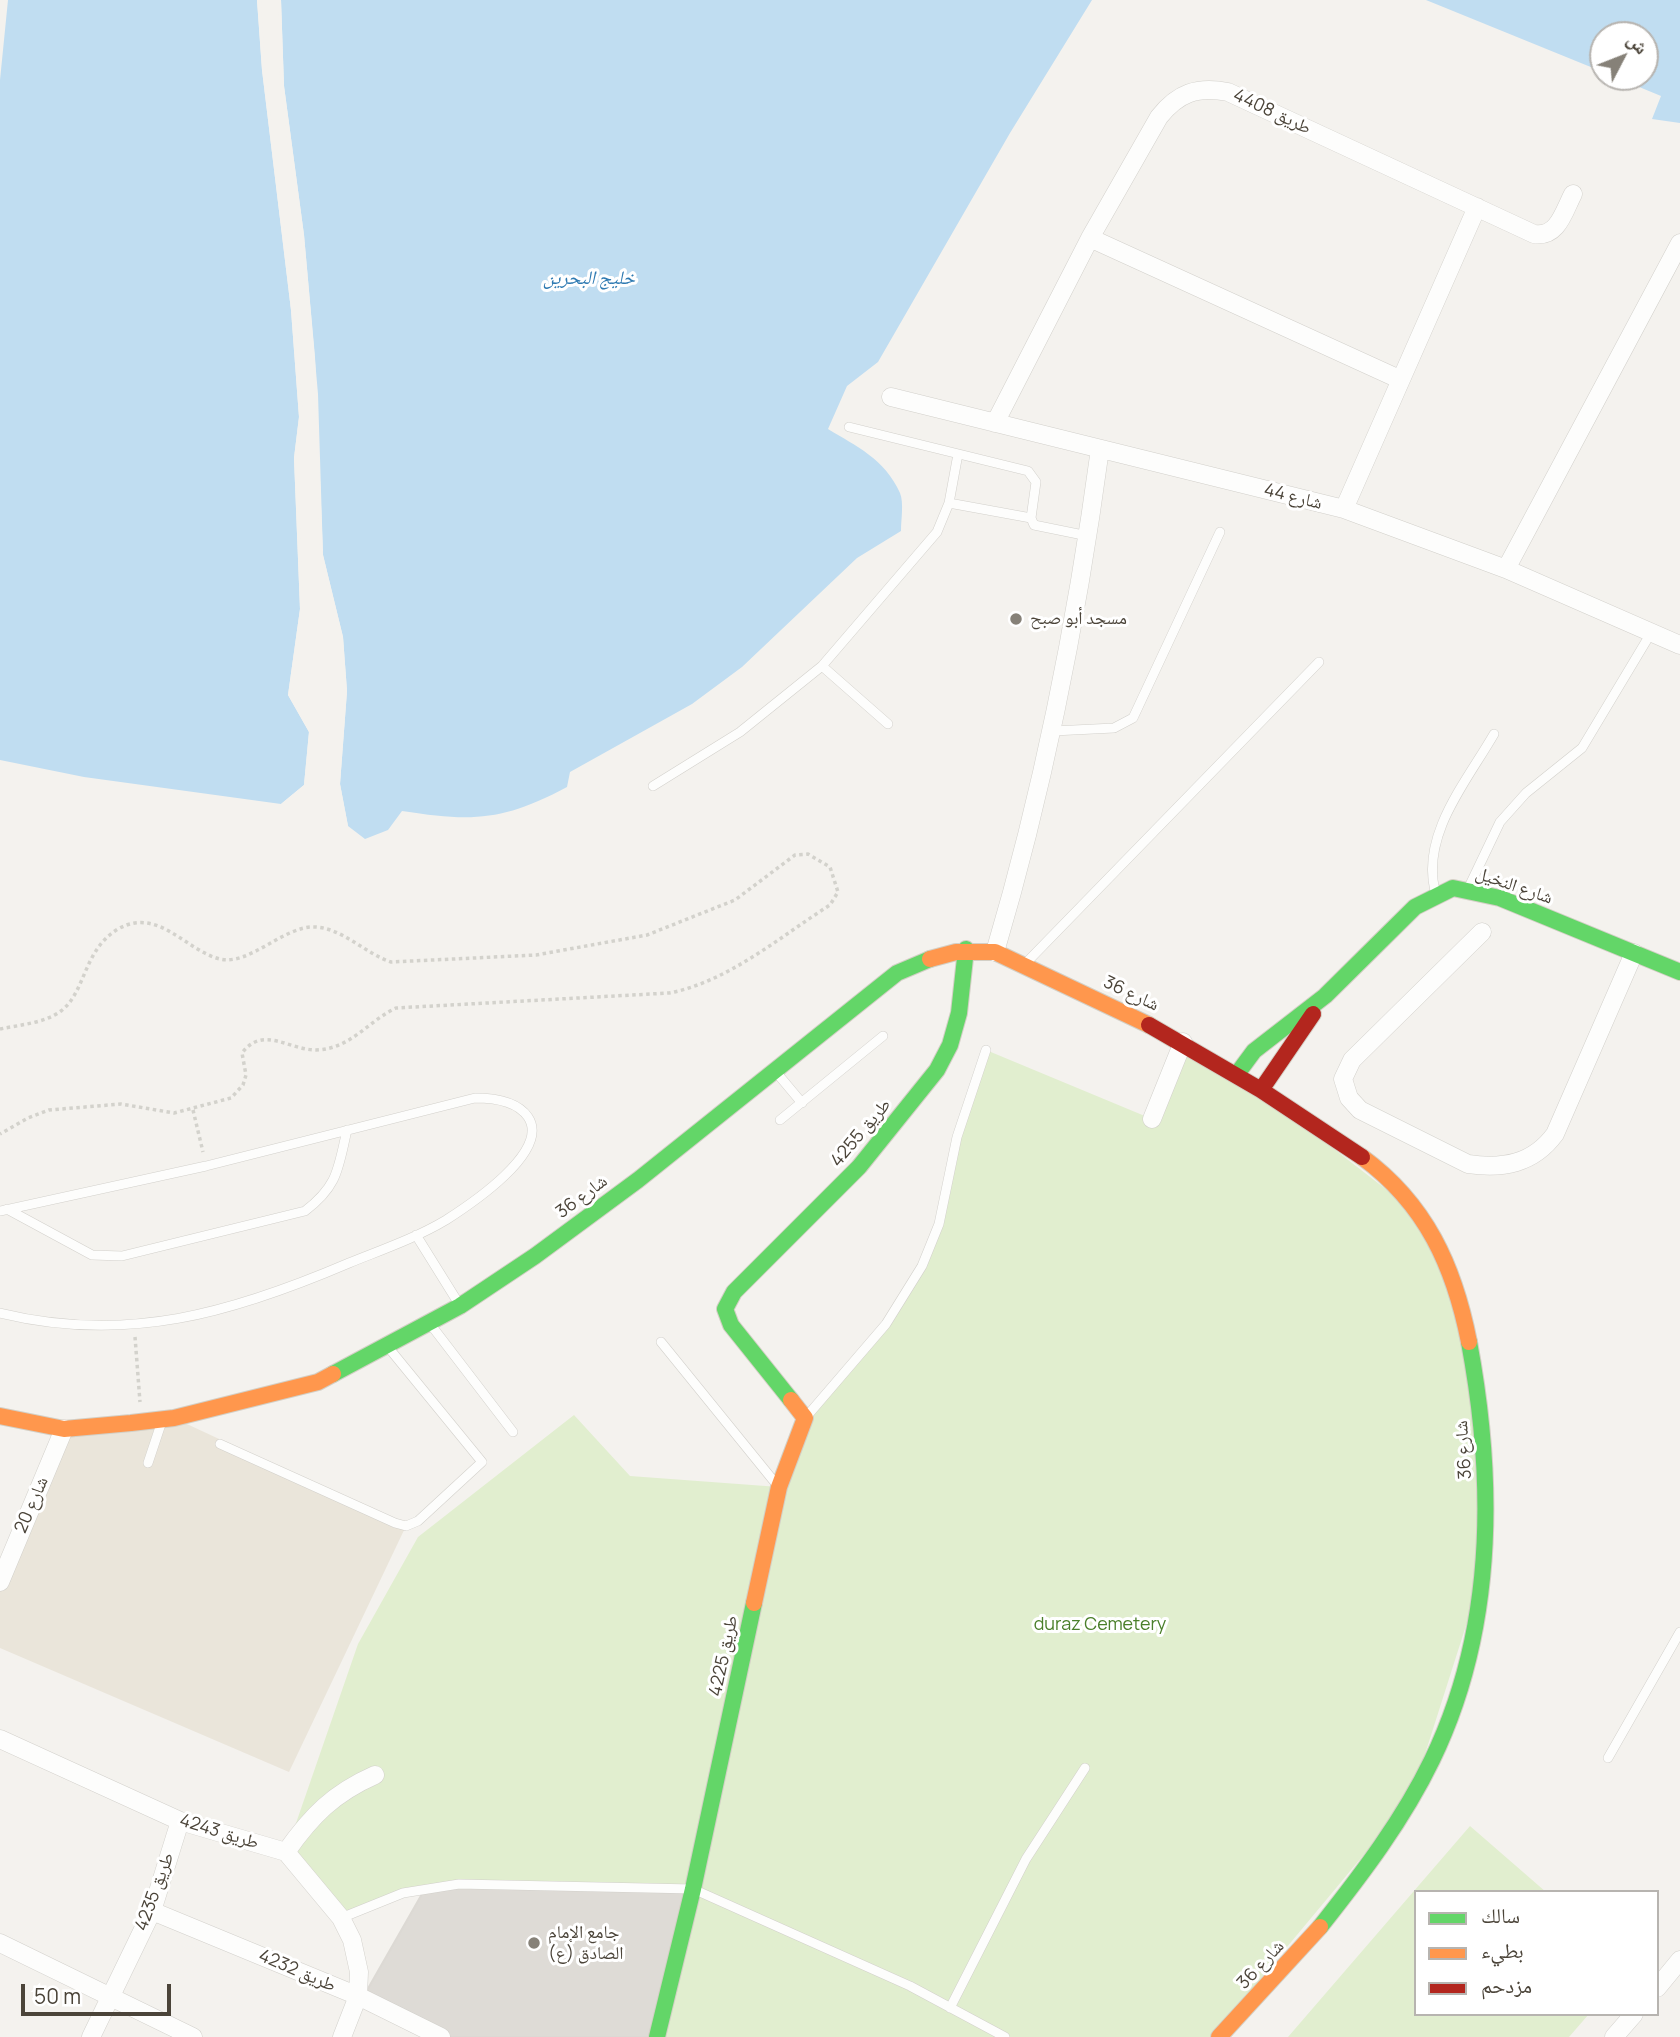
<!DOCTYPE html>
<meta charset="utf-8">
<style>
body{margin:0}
#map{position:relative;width:1680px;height:2037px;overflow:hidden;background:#f4f2ee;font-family:Manrope,"Noto Naskh Arabic",sans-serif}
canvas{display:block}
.legend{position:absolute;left:1414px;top:1890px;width:245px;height:126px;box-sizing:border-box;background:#fff;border:2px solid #b7b4b0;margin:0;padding:9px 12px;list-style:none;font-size:21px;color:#4b4439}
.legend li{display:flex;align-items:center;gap:14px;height:35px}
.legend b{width:35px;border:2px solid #b7b4b0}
.north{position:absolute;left:1589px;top:21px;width:70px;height:70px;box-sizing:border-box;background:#fff;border:2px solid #b7b4b0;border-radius:50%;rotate:48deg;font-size:19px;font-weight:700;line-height:28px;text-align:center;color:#4b4439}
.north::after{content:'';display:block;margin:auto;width:24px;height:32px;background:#868178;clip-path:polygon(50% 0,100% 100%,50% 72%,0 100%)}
.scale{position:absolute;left:21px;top:1984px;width:150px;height:32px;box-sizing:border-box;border:4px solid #4b4439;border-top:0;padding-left:9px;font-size:21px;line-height:24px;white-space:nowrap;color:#4b4439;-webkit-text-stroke:5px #fff;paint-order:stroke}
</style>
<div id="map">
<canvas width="1680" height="2037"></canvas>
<ul class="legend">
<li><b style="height:9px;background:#63d668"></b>سالك</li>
<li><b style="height:9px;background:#ff974d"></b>بطيء</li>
<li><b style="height:9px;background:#b3261e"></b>مزدحم</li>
</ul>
<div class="north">ش</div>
<div class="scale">50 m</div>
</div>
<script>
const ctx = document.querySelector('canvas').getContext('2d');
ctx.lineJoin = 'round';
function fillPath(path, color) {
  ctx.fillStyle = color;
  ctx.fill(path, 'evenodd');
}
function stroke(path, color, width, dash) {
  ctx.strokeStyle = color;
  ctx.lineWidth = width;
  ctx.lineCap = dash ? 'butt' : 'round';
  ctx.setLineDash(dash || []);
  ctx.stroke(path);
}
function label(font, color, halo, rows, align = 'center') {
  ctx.font = font + ' Manrope,"Noto Naskh Arabic",sans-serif';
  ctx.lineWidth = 6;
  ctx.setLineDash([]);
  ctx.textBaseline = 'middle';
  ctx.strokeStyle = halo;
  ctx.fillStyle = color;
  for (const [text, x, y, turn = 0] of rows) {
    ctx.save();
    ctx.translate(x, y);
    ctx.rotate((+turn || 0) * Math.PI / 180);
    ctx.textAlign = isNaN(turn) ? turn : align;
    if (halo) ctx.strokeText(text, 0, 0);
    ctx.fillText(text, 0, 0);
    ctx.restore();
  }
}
const education = new Path2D(`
 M174 1418 406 1526 289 1772 0 1648V1582L64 1429Z`);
const green = new Path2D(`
 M1183 1042 1237 1074 1427 1221 1466 1325 1485 1566 1411 1798 1212 2037H657L426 1887 341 1918 286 1852 358 1644 418 1537 574 1415 630 1476 779 1487 805 1418 859 1355 922 1266 986 1050 1152 1119Z
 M1470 1826 1546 1892H1416V2014H1589L1569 2037H1288Z`);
const water = new Path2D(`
 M8 0H257L262 70 291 310 299 417 294 458 300 609 288 695 309 732 304 785 281 804 84 777 0 760V80Z
 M281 0H1092L1010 133 878 362 847 386 828 429C856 446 885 459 900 493 904 503 901 520 901 531L857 558 742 667 692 704 570 772 567 787C503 821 473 822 402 811L388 830 365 839 348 826 340 784 347 691 343 637 323 555 318 394 304 235 284 86Z
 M1426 0H1680V123L1652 119 1661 96 1615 77H1645V35H1603V72Z`);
const pier = new Path2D(`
 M257 0H261L265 70 295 309 303 416 298 458 303 609 292 694 312 732 308 787 285 805 281 804 304 785 309 732 288 695 300 609 294 458 299 417 291 310 262 70Z
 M278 0H281L284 86 304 235 315 357 323 555 343 637 347 691 340 784 348 826 344 825 336 784 344 691 339 638 320 556 315 395 300 236 280 87Z`);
const building = new Path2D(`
 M426 1887 686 1888 654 2037H441L362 1999Z`);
const path = new Path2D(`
 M0 1029C19 1025 45 1023 61 1011 86 992 83 950 118 929 158 906 186 951 220 959 249 966 284 926 314 927 341 927 366 954 391 962L536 955 647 935 735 900 795 855 808 854 830 867 838 892 830 905C781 936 728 982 669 993L396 1008C368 1021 351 1049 316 1050 289 1050 263 1025 242 1053L246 1075 243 1085 231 1098 174 1113 121 1104 49 1110 28 1118 0 1134
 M193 1110 203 1152
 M135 1337 140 1402`);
const lane = new Path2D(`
 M849 427 1028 471 1036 482 1031 518 1034 525 1088 536
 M949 503 1031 518
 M822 666 888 724
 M1053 731 1114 728 1133 718 1220 532
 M653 786 740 732 822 666 937 532 949 503 958 454
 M1468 889 1500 822 1526 793 1582 748 1651 633
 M1435 891C1421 834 1467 781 1494 734
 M1026 963 1319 662
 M776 1072 802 1103
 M780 1120 883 1036
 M7 1209 92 1255 122 1256 305 1211C338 1186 338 1169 347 1130
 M0 1211 206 1166 475 1098C493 1098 517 1101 528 1117 551 1151 471 1204 446 1220 416 1238 381 1250 349 1263 232 1313 127 1344 0 1313
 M416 1235 459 1304
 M431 1325 513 1432
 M661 1342 777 1485
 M807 1416 886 1324 922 1266 939 1224 957 1137 986 1050
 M220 1444 395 1523 406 1526 418 1521 482 1462 388 1347
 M148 1463 162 1421
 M1608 1758 1680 1632
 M341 1918 403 1893 459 1884 693 1889 910 1986 1005 2037
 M950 2008 1026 1859 1085 1768`);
const street = new Path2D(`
 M1090 238 1399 379
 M891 397 1344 509 1506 569 1680 645
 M995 423 1090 238 1159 117C1178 93 1197 86 1228 92L1534 234C1558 238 1564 211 1573 194
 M1344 509 1477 207
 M1506 569 1680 243
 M1482 932 1352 1060 1343 1079 1349 1098 1360 1110 1468 1164C1503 1169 1533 1164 1555 1134L1634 953
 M995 952C1044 787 1077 620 1100 449
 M1152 1119 1183 1042
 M0 1582 64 1429
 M0 1739 180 1821 286 1852 341 1918 352 1940 359 1972 358 1996 342 2037
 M286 1852C311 1816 334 1793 375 1775
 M152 1911 358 1996 441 2037
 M0 1943 193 2037
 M1657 1988 1680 1960
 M91 2037 152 1911 180 1821
 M1614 2037 1634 2014`);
const fast = new Path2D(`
 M1237 1074 1254 1051 1325 996 1415 907 1453 888 1500 898 1680 972
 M333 1374 460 1306 535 1256 638 1180 897 973 930 959
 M791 1400 731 1325 725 1309 734 1292 859 1167 937 1070 950 1045 959 1013 966 949
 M1320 1927C1362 1874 1403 1820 1432 1760 1495 1630 1495 1481 1469 1342
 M657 2037 693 1889 754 1603`);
const slow = new Path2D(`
 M930 959 956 952H995L1149 1025
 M1362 1157C1426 1204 1454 1266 1469 1342
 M0 1416 64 1429 131 1423 174 1418 318 1382 333 1374
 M754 1603 779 1487 805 1418 791 1400
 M1219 2037 1320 1927`);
const jam = new Path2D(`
 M1149 1025 1261 1090 1362 1157
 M1261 1090 1313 1014`);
const markers = [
 [1016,619,7,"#868178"],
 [534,1943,7,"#868178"]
];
const streetNames = [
 ["طريق 4408",1272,112,25],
 ["شارع 44",1293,497,14],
 ["شارع النخيل",1514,886,19],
 ["شارع 36",1131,994,25],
 ["طريق 4255",861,1133,-50],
 ["شارع 36",582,1197,-37],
 ["شارع 36",1464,1450,-94],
 ["شارع 20",32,1505,-67],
 ["طريق 4225",724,1656,-78],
 ["طريق 4243",219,1832,17],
 ["طريق 4235",155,1892,-70],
 ["شارع 36",1261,1965,-47],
 ["طريق 4232",297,1971,23]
];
const poiNames = [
 ["مسجد أبو صبح",1030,619],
 ["جامع الإمام",548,1933],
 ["الصادق (ع)",548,1954]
];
const parkNames = [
 ["duraz Cemetery",1100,1625]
];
const waterNames = [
 ["خليج البحرين",589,279]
];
fillPath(education, '#eae5da');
fillPath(green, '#e1eecf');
fillPath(water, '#c0ddf1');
fillPath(pier, '#f4f2ee');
fillPath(building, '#dedbd6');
stroke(building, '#dcd9d4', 2);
stroke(lane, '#d2d0cb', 10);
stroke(street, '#d2d0cb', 19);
stroke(fast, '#d3cfc5', 18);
stroke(slow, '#d3cfc5', 18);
stroke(jam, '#d3cfc5', 18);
stroke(path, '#d3d2cc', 3.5, [3.5, 3.5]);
stroke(lane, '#fdfdfc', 9);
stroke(street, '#fdfdfc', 18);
stroke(fast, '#63d668', 16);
stroke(slow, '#ff974d', 16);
stroke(jam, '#b3261e', 16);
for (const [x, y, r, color] of markers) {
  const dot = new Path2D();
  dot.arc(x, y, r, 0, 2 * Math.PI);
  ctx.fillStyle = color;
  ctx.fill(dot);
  stroke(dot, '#fff', 2.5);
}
label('18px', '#4b4439', '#fff', streetNames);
label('18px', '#4b4439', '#fff', poiNames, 'left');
label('18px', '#4a7f2a', '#fff', parkNames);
label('italic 19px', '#2e7ab2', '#fff', waterNames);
</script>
